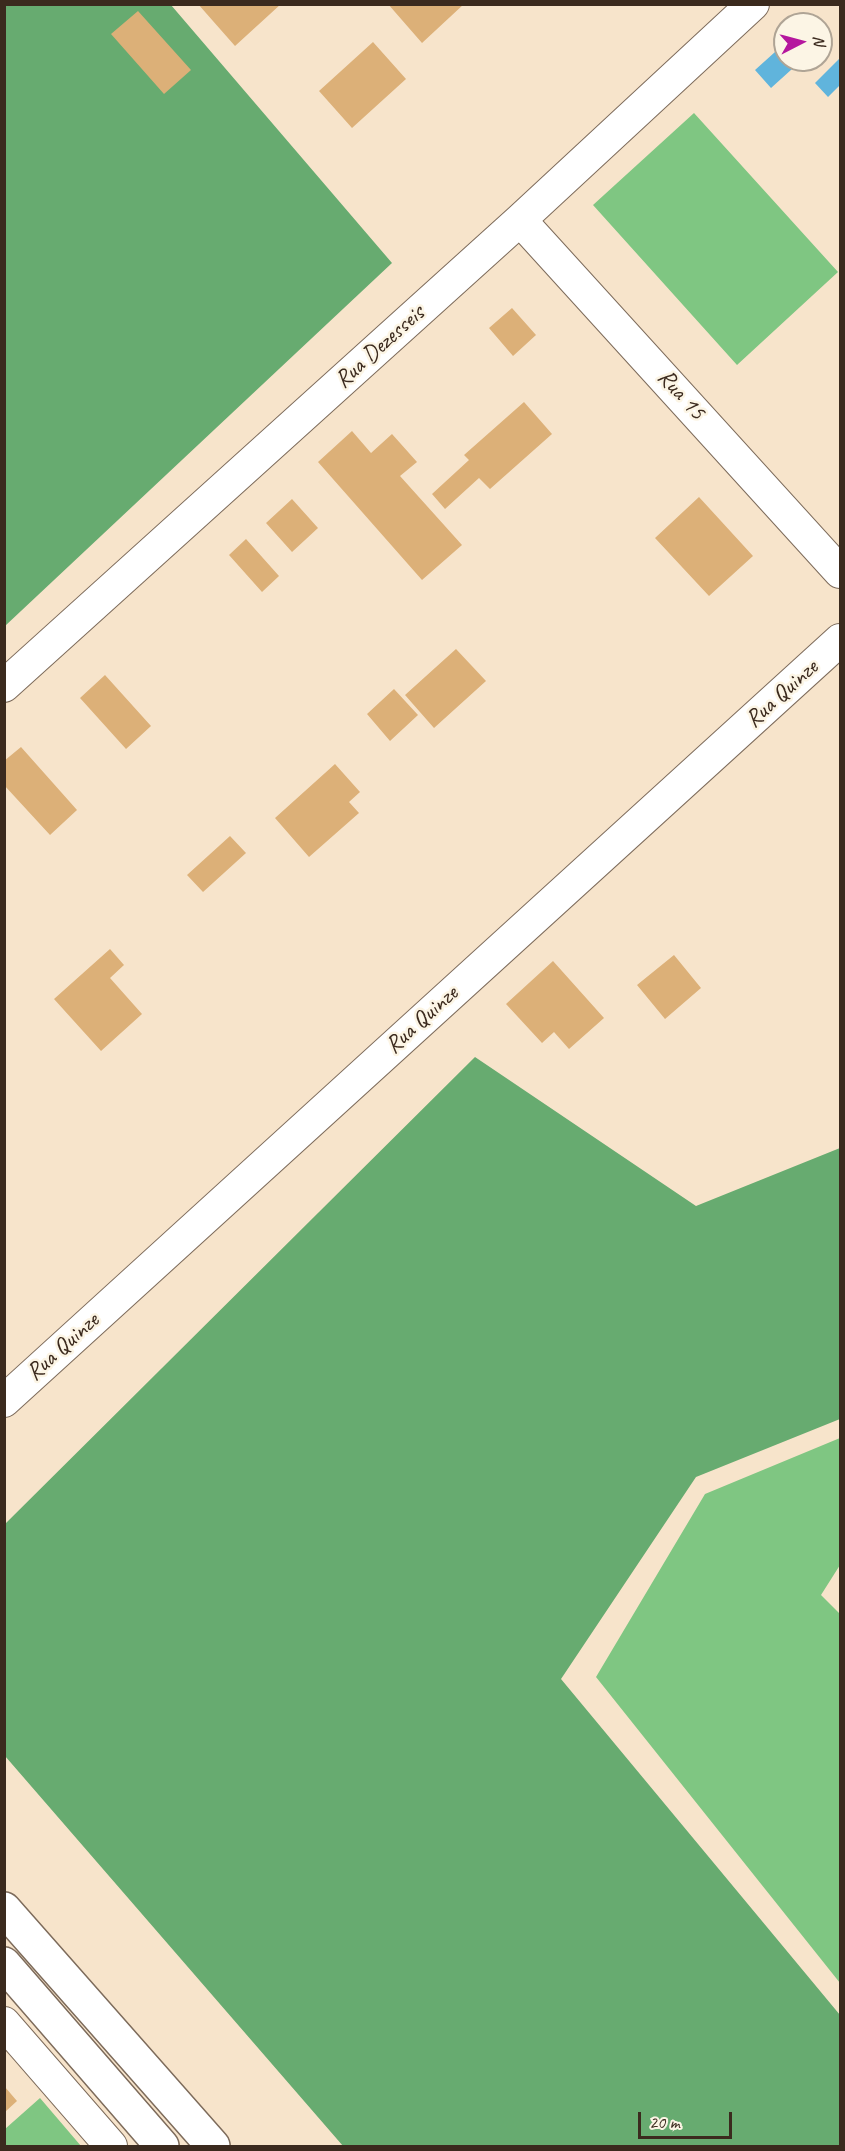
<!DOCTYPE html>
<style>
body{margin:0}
#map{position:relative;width:845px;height:2151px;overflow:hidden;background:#f7e4cb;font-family:Caveat,sans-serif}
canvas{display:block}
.frame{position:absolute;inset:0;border:6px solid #3b2a1e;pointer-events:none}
.north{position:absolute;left:773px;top:12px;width:60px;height:60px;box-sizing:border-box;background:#fcf5e5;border:2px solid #afa495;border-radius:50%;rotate:84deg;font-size:16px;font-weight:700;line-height:24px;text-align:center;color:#3b2a1e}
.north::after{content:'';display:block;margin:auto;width:21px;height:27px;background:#b5179e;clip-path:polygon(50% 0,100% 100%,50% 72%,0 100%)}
.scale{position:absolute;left:638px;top:2112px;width:94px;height:27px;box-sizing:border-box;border:3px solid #3b2a1e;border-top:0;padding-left:8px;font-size:18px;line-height:21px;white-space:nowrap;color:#3b2a1e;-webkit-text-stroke:4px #fcf5e5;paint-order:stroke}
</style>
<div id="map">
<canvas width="845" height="2151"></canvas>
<div class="frame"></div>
<div class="north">N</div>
<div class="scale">20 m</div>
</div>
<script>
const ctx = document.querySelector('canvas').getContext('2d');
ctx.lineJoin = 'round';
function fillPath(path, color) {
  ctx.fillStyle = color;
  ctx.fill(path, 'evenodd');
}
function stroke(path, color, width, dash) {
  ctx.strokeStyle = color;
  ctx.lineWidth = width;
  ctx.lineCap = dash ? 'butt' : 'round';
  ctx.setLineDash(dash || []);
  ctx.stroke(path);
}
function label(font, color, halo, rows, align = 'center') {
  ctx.font = font + ' Caveat,sans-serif';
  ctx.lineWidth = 5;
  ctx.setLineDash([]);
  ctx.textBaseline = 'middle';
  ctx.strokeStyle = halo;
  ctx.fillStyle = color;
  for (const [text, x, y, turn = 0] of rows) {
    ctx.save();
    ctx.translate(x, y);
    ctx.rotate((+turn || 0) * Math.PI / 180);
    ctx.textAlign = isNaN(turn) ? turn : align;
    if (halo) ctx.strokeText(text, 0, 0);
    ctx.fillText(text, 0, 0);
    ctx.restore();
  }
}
const green = new Path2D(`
 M694 113 838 272 737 365 593 205Z
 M840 1438V1565L821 1595 840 1614V1983L596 1677 705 1494Z
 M40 2098 81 2146H5V2129Z`);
const forest = new Path2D(`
 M5 5H171L392 263 5 626Z
 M475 1057 696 1206 840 1148V1419L696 1477 561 1679 840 2015V2146H343L5 1756V1524Z`);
const water = new Path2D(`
 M785 43V60H802L771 88 755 70Z
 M840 58V85L828 97 815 83Z`);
const building = new Path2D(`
 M198 4H281L235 46Z
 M388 4H464L422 43Z
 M138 11 191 70 164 94 111 34Z
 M373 42 406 79 352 128 319 91Z
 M512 308 536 335 513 356 489 328Z
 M524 402 552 434 490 489 479 478 445 509 432 494 469 460 464 455Z
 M352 431 371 453 392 434 417 462 400 476 462 545 422 580 318 462Z
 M699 497 753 556 709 596 655 538Z
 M292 499 318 528 292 552 266 523Z
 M246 539 279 576 262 592 229 555Z
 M456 649 486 681 434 728 405 695Z
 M105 675 151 726 126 749 80 698Z
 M394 689 418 715 390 741 367 714Z
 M21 747 77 810 50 835 4 785V761Z
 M335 764 360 792 349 802 359 813 309 857 275 818Z
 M230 836 246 853 203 892 187 875Z
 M110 949 124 965 110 978 142 1014 101 1051 54 999Z
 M674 955 701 988 665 1019 637 985Z
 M553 961 604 1018 569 1049 554 1032 542 1043 506 1004Z
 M5 2087 17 2101 5 2112Z`);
const minor = new Path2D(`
 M520 220 840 572
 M4 686 520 220 753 4
 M4 1401 840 640
 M4 2023 111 2146`);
const major = new Path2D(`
 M4 1909 213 2146
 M4 1964 162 2146`);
const streetNames = [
 ["Rua Dezesseis",380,347,-42],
 ["Rua 15",681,395,48],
 ["Rua Quinze",782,694,-42],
 ["Rua Quinze",422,1020,-42],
 ["Rua Quinze",63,1347,-42]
];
fillPath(green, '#7fc682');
fillPath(forest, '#67ab70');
fillPath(water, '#60b4dc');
fillPath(building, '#dcb078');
stroke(minor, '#7d6b5b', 34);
stroke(major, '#7d6b5b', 36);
stroke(minor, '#fff', 32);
stroke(major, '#fff', 33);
label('24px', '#3b2a1e', '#fcf5e5', streetNames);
</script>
